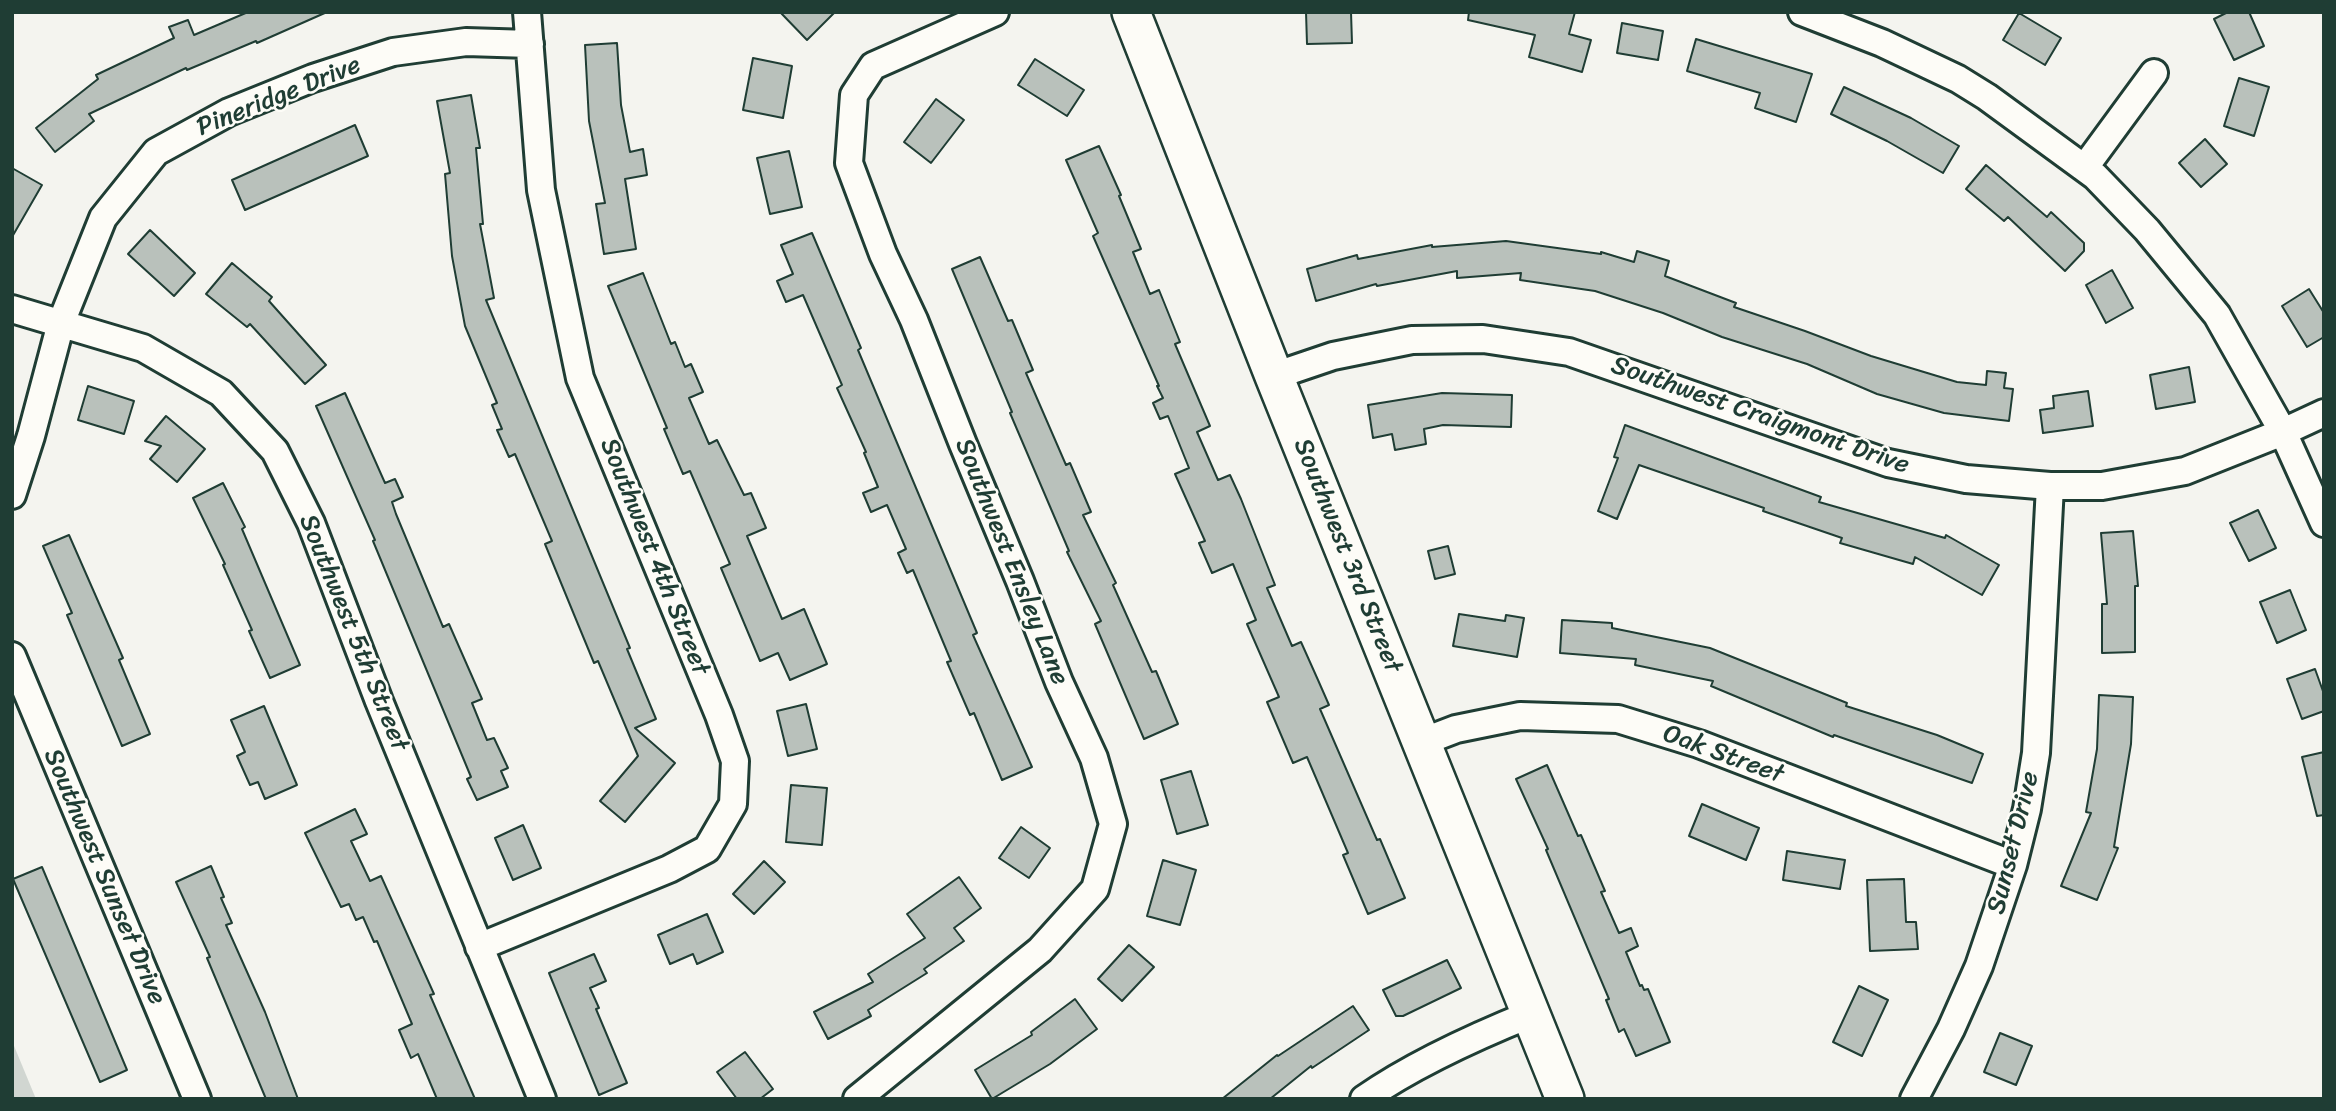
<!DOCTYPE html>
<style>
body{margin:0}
#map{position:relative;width:2336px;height:1111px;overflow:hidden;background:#f4f4ef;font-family:Sriracha,sans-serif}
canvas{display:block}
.frame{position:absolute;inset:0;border:14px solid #1f3d34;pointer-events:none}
</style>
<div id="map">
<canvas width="2336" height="1111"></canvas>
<div class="frame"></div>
</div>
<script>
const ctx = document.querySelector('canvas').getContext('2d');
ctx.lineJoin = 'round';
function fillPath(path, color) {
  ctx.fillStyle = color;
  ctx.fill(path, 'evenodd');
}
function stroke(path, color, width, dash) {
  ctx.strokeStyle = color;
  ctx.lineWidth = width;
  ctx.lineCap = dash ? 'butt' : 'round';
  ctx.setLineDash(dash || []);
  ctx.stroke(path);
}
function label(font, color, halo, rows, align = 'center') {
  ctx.font = font + ' Sriracha,sans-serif';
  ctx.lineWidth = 5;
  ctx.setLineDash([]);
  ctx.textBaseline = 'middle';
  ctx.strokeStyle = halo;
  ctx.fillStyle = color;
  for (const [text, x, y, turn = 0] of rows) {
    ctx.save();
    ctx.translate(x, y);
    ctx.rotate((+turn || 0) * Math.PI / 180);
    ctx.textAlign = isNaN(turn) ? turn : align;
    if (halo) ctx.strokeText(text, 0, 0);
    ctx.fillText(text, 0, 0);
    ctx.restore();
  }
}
const green = new Path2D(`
 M12 1041 36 1099H12Z`);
const building = new Path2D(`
 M248 12H327L257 43 256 41 187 70 186 68 89 114 94 121 55 152 36 128 98 79 96 75 174 38 169 27 188 20 194 35Z
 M780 12H835L807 40Z
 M1306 12H1351L1352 43 1307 44Z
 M1469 12H1575L1569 34 1591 40 1582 72 1529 57 1535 35 1468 20Z
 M2228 12H2249L2264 46 2234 60 2214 19Z
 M2019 13 2061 38 2045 65 2003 40Z
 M1622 23 1663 31 1658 60 1617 53Z
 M1696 39 1812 74 1796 122 1755 108 1760 93 1687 71Z
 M617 43 621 105 630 152 643 149 647 175 625 179 636 249 604 254 596 204 605 203 589 121 585 45Z
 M753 58 792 66 783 118 743 110Z
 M1035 59 1084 90 1067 116 1018 85Z
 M2239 78 2269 87 2254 136 2224 126Z
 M1844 87 1911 118 1959 146 1943 173 1887 141 1831 114Z
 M471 95 480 148H476L483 224H480L494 298 486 300 630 648 627 649 656 719 635 728 675 763 625 822 600 801 638 756 598 661 594 663 575 617 545 544 552 541 515 454 509 457 497 430 502 429 492 405 497 403 465 326 452 256 445 174 450 173 437 101Z
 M936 99 964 120 931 163 904 142Z
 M355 125 368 156 245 210 232 180Z
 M2205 139 2227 164 2201 187 2179 163Z
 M1099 146 1121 195 1119 196 1141 249 1133 252 1150 294 1159 290 1180 342 1175 344 1210 426 1197 432 1218 480 1230 475 1241 499 1275 585 1267 588 1292 646 1301 642 1318 680 1329 705 1320 709 1377 840 1380 839 1405 898 1368 914 1343 855 1348 853 1307 757 1293 763 1267 702 1279 697 1247 624 1256 620 1233 564 1212 573 1199 543 1205 541 1175 474 1189 468 1168 416 1160 419 1153 403 1163 398 1157 386H1159L1093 236 1098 233 1066 160Z
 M789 151 802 207 770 214 757 158Z
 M1986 165 2047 217 2051 212 2084 243V251L2065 271 2008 217 2004 221 1966 189Z
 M12 168 42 185 12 237Z
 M150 230 195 273 174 296 128 254Z
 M812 233 861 348 858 350 977 633 973 635 1032 767 1002 780 974 713 970 715 947 662 951 661 913 570 907 573 898 553 906 549 887 505 871 512 863 493 878 487 864 453 866 452 837 388 842 385 803 295 786 302 777 281 793 274 781 245Z
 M1506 241 1601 254V252L1634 262 1637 251 1669 261 1665 276 1736 303 1734 307 1805 331 1871 356 1957 382 1986 385 1987 371 2006 373 2004 388 2013 389 2009 421 1944 413 1877 394 1807 364 1722 337 1663 313 1595 291 1520 280 1521 273 1457 278V271L1377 286 1376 284 1316 301 1307 269 1357 255 1358 259 1432 245V247Z
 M980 257 1008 321 1012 320 1033 370 1026 373 1066 465 1070 463 1091 512 1083 515 1116 583 1113 585 1152 672 1156 671 1178 724 1144 739 1095 624 1101 621 1067 552 1069 551 1010 413 1012 412 952 269Z
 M232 263 272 297 269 301 326 365 305 384 250 324 247 327 206 294Z
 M2112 270 2133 308 2106 323 2086 285Z
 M643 273 671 344 675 342 685 367 691 364 703 392 689 398 709 444 717 440 744 495 751 493 766 528 747 536 782 619 804 609 827 664 790 680 778 653 760 661 721 568 730 564 690 471 683 474 664 429 667 428 608 286Z
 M2309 289 2324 313V337L2307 347 2282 306Z
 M2189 367 2195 402 2156 409 2150 375Z
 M88 386 134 401 124 434 78 420Z
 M2088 391 2093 426 2043 433 2040 410 2054 408 2053 396Z
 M345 393 385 483 395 479 403 497 392 502 396 514 443 627 449 624 482 699 472 703 487 740 494 738 508 768 501 771 508 787 477 800 467 779 471 777 373 541 375 540 316 406Z
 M1442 393 1512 395 1511 427 1443 425 1424 429 1426 444 1395 450 1392 434 1373 438 1368 405Z
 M166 416 205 449 177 482 150 459 161 446 145 441Z
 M1625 425 1821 497 1819 502 1945 538 1946 535 1999 565 1982 595 1915 557 1913 564 1840 543 1842 538 1763 511 1764 508 1639 465 1617 519 1598 511 1618 458 1614 457Z
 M223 483 245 527 242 529 300 665 270 678 249 631 252 630 223 565 225 564 193 498Z
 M2258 510 2276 548 2249 561 2230 523Z
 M2133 531 2138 586H2135V652L2102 653V604H2107L2101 533Z
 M69 535 123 658 119 660 150 734 122 746 67 615 72 613 43 546Z
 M1448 546 1455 574 1435 579 1428 551Z
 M2290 590 2306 630 2277 643 2260 602Z
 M1459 614 1505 621 1506 615 1524 618 1517 657 1453 646Z
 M1562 620 1612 623V628L1710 648 1847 703 1846 706 1937 735 1983 754 1972 783 1834 735 1833 737 1711 686 1713 681 1635 665 1636 659 1560 653Z
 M2315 669 2324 694V711L2302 719 2287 679Z
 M2099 695 2133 697 2131 744 2114 847 2118 848 2097 900 2061 886 2091 813 2086 812 2097 749Z
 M806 704 817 749 788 756 777 711Z
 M264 706 297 785 265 799 258 782 250 785 237 756 245 752 231 720Z
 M2324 752V815L2317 816 2302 757Z
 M1547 765 1578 836 1581 835 1605 891 1601 892 1619 933 1631 928 1638 946 1626 952 1640 986 1642 985 1644 990 1648 989 1670 1042 1636 1056 1624 1029 1619 1032 1606 1000 1609 999 1546 850 1548 849 1516 779Z
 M1191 771 1208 825 1177 834 1161 780Z
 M791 785 827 788 822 845 786 842Z
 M1702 804 1759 828 1746 860 1689 836Z
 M355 809 367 834 351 841 370 881 381 876 434 994 430 995 475 1099H437L418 1054 411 1058 399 1030 412 1024 377 941 374 942 363 917 356 920 349 904 341 907 305 833Z
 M523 825 541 868 513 880 495 838Z
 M1021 827 1050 848 1029 878 999 858Z
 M1787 851 1845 860 1840 889 1783 880Z
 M1163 860 1196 870 1180 925 1147 916Z
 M764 861 785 882 754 914 733 894Z
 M211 866 224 897 221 898 232 923 226 925 265 1012 298 1099H266L207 958 210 957 176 882Z
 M42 867 127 1070 100 1082 13 879Z
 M959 877 981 908 954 928 964 941 924 969 927 973 868 1010 871 1016 828 1039 814 1012 873 982 868 974 925 938 907 914Z
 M1904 879 1906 922H1916L1918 949 1870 951 1867 880Z
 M707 914 723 952 697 964 693 954 670 964 658 935Z
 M1129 945 1154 967 1122 1001 1098 979Z
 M594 954 606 981 590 988 599 1008 596 1009 627 1083 599 1095 549 973Z
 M1447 960 1461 988 1403 1016H1396L1383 990Z
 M1859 986 1888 1000 1862 1056 1833 1042Z
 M1075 999 1097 1029 1050 1064 992 1099 975 1070 1032 1035 1031 1032Z
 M1353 1006 1369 1030 1312 1068 1311 1066 1270 1099H1222L1277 1055 1278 1056Z
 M2000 1033 2032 1046 2016 1085 1984 1072Z
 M745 1052 773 1089 760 1099H737L717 1072Z`);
const minor = new Path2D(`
 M1802 12 1882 43 1958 79 1987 97 2095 176 2147 230 2217 315 2283 432 2324 523
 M2085 167 2154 73
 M12 309 143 348 221 393 275 451 311 523 379 701 542 1099
 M1274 376 1333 356 1412 340 1483 339 1569 352 1888 463 1966 479 2050 486H2102L2185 471 2283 432 2324 413
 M12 495 31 436 61 323 103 218 156 152 229 112 313 78 393 52 466 42 530 44
 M12 656 197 1099
 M1422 742 1456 729 1520 716 1618 719 1699 744 2013 865
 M479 947 669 869 707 849 733 804 735 761 719 715 580 378 541 190 527 12
 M857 1099 1040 950 1095 889 1113 824 1094 758 1059 682 1020 581 963 444 914 320 883 254 849 163 854 95 873 66 995 12
 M1364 1099C1414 1064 1474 1037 1531 1014
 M1914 1099 1951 1029 1979 966 2013 865 2027 809 2036 753 2050 486`);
const secondary = new Path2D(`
 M1131 12 1274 376 1565 1099`);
const streetNames = [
 ["Pineridge Drive",279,97,-22],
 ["Southwest Craigmont Drive",1760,416,19],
 ["Southwest 3rd Street",1347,556,68],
 ["Southwest 4th Street",654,557,68],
 ["Southwest Ensley Lane",1011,562,68],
 ["Southwest 5th Street",353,633,68],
 ["Oak Street",1723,755,20],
 ["Sunset Drive",2014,843,-76],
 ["Southwest Sunset Drive",104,877,67]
];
fillPath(green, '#d1d6d1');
fillPath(building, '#b9c1bb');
stroke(building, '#1f3d34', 2);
stroke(minor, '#1f3d34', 32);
stroke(secondary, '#1f3d34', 42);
stroke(minor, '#fdfcf7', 26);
stroke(secondary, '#fdfcf7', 37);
label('26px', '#1f3d34', '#fdfcf7', streetNames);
</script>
